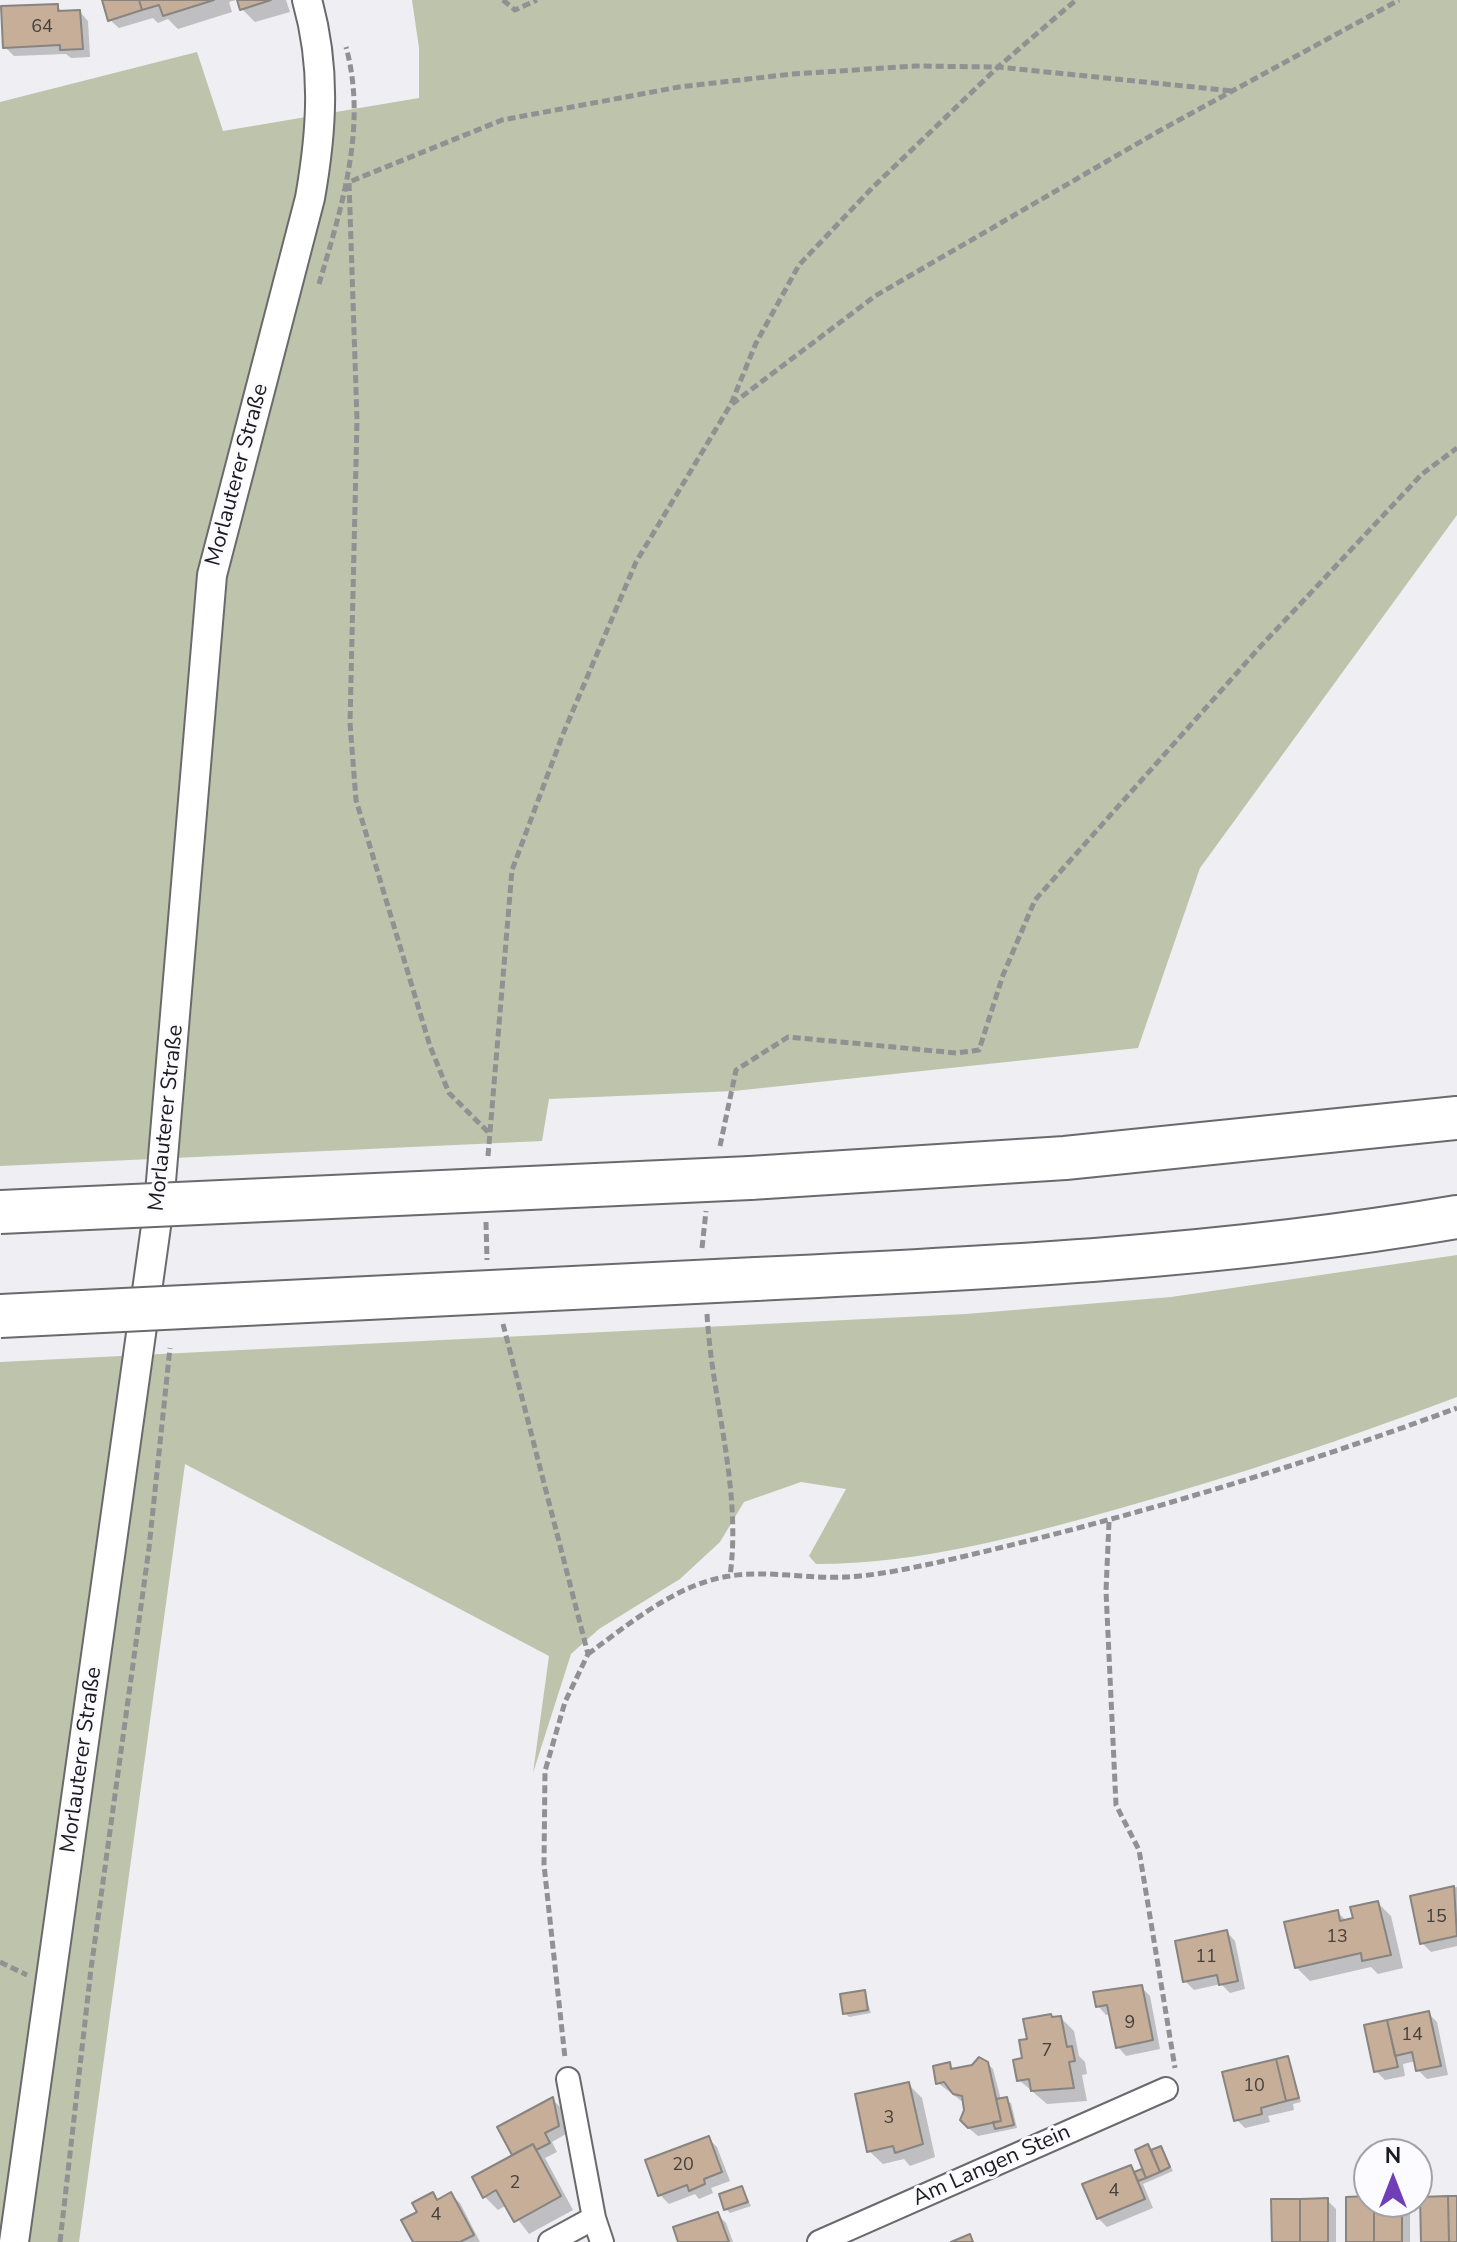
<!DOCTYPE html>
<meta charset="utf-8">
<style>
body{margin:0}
#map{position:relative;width:1457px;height:2242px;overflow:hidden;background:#efeef2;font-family:"Nunito Sans",sans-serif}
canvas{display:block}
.north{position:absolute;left:1353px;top:2138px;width:80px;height:80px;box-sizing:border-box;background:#fcfbff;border:2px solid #a2a1a5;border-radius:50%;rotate:0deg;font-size:22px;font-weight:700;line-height:32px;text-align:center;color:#1c1b1d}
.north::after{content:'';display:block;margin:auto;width:28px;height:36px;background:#703eb6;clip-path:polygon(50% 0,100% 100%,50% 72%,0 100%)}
</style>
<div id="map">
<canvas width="1457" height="2242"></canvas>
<div class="north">N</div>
</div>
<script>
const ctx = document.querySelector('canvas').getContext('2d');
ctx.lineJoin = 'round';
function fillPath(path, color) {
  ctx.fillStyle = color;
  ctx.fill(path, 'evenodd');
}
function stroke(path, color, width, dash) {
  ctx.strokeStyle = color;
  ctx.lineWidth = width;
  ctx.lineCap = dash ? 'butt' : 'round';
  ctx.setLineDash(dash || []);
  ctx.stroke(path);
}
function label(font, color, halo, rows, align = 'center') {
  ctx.font = font + ' "Nunito Sans",sans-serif';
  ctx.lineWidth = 6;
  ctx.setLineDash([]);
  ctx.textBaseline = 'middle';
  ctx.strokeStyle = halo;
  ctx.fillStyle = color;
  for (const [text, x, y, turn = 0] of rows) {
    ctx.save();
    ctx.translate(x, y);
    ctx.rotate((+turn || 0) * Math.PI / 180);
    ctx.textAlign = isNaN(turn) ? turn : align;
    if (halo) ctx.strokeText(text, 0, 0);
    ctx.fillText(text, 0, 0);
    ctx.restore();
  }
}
const green = new Path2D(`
 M412 0H1457V515L1200 868 1138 1048 734 1091 549 1099 542 1141 0 1166V102L197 52 223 131 419 98V48Z
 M1457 1255V1397C1346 1439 1235 1476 1121 1508 1022 1536 919 1564 816 1564L809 1556 846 1489 801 1482 744 1502 720 1542 680 1579 599 1629 571 1654 533 1773 549 1656 185 1464 79 2242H0V1362L966 1314 1171 1297Z`);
const shadow = new Path2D(`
 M104 0H236L229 2 232 12 178 29 168 19 158 23 153 18 119 28 110 20Z
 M239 0H286L290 12 255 22 242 9Z
 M57 6 64 13 80 12 88 21 90 57 71 58 66 54 14 56 5 47Z
 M1457 1887V1946L1431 1952 1422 1943 1412 1897Z
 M1378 1903 1391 1916 1403 1968 1378 1974 1371 1967 1310 1981 1296 1967 1337 1912 1347 1921 1355 1920Z
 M1227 1932 1235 1941 1245 1989 1230 1993 1221 1984 1194 1990 1185 1981Z
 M1141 1987 1150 1996 1160 2049 1126 2056 1118 2047 1111 2014 1106 2015 1098 2006Z
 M864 1992 871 2013 849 2017 845 2013Z
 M1428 2013 1437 2022 1448 2075 1427 2079 1418 2070 1416 2061 1403 2064 1405 2076 1385 2080 1376 2071Z
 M1061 2018 1074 2031 1079 2056 1085 2062 1087 2074 1082 2075 1087 2101 1047 2104 1019 2080 1030 2041 1054 2019Z
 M1288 2058 1301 2102 1293 2104 1294 2110 1268 2116 1270 2122 1245 2128 1236 2119Z
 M984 2060 993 2069 1001 2100 1011 2103 1017 2128 978 2136 965 2125 964 2103 938 2083 949 2064 955 2070Z
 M908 2084 922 2098 935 2157 910 2166 904 2159 883 2164 869 2151Z
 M553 2100 561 2108 566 2134 552 2142 557 2152 545 2158 573 2210 529 2234 507 2205 498 2210 485 2197Z
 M708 2138 717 2147 730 2181 711 2188 713 2193 699 2199 695 2194 669 2204 660 2195Z
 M1148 2147 1153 2151 1161 2148 1173 2171 1143 2184 1153 2208 1107 2227 1098 2218 1131 2167 1137 2173 1145 2170Z
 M742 2188 751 2206 730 2213 726 2209Z
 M433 2194 439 2201 451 2195 460 2203 480 2242H416Z
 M1369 2198V2202H1405L1410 2206V2242H1348Z
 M1327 2200 1336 2209V2242H1274Z
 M717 2214 726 2223 733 2242H680Z`);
const building = new Path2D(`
 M102 0H139L142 10 108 21Z
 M139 0H214L163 16 159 5 142 10Z
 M237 0H271L240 10Z
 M58 4V11L80 10 83 49 60 50V45L3 48 1 6Z
 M1454 1886 1457 1936 1420 1944 1410 1896Z
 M1378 1901 1391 1955 1362 1961 1361 1953 1295 1968 1284 1922 1338 1910 1340 1921 1353 1918 1350 1907Z
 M1227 1930 1238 1981 1219 1985 1217 1975 1183 1982 1175 1941Z
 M1142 1985 1153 2040 1116 2048 1107 2005 1096 2007 1093 1992Z
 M865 1990 868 2010 843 2014 840 1994Z
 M1429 2011 1441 2066 1416 2071 1412 2052 1395 2056 1387 2020Z
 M1051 2014 1052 2017 1061 2016 1067 2047 1072 2046 1075 2061 1069 2062 1074 2088 1031 2091 1029 2079 1017 2081 1013 2060 1022 2058 1019 2040 1027 2039 1023 2019Z
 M1387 2020 1398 2067 1374 2072 1364 2025Z
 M1288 2056 1299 2098 1286 2101 1276 2059Z
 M979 2057 988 2062 1001 2121 968 2128 960 2120 964 2110 962 2096 953 2094 944 2082 936 2084 933 2066 950 2062 951 2069 972 2065Z
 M1276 2059 1286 2101 1261 2108 1262 2114 1234 2121 1222 2072Z
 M909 2082 923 2144 895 2153 893 2146 867 2152 855 2094Z
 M553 2097 559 2126 545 2133 550 2143 536 2150 533 2144 512 2155 497 2127Z
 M1007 2097 1014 2125 995 2129 993 2122 1001 2121 996 2099Z
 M709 2136 722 2172 704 2179 705 2184 689 2191 687 2185 658 2196 645 2160Z
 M533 2144 561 2196 514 2222 496 2190 483 2198 472 2177Z
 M1148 2144 1160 2172 1146 2178 1135 2150Z
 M1161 2146 1170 2167 1160 2172 1151 2150Z
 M1131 2165 1145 2199 1097 2219 1082 2184Z
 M1142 2169 1146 2178 1138 2181 1134 2172Z
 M742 2186 748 2202 724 2210 719 2194Z
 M433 2192 437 2200 451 2192 474 2235 460 2242H413L401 2220 417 2212 412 2203Z
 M1369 2196V2202H1374V2242H1346V2197Z
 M1448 2196 1449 2242H1421L1420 2197Z
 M1448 2196H1457V2242H1449Z
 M1328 2198V2242H1300V2199Z
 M1271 2199H1300V2242H1272Z
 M1374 2202H1402V2242H1374Z
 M718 2212 729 2242H678L673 2227Z
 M970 2234 973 2242H951Z`);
const path = new Path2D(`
 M503 0 515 10 537 0
 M319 284C341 209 368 127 346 47
 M732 404 875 296 1159 131 1399 0
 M488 1132 449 1093 430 1046 356 800 350 723 357 420 349 182 502 120 679 87 792 74 916 66 998 67 1233 91
 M720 1146 736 1070 788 1037 957 1053 979 1050 1003 975 1035 900 1259 648 1422 474 1457 448
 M488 1156 512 870 563 734 636 562 731 404 756 343 799 265 872 188 998 67 1076 0
 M486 1222 487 1260
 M702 1248 706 1211
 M707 1314C712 1402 742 1488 730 1576
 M503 1324 588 1654 565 1702 545 1771 544 1865 565 2058
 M1109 1522 1106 1591 1116 1805 1139 1850 1175 2068
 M588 1654C629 1624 678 1583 730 1576 767 1570 808 1579 845 1577 874 1576 906 1569 935 1563 1112 1523 1287 1471 1457 1408
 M0 1962 27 1975
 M60 2242 91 1969 149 1548 170 1348`);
const minor = new Path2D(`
 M568 2079 594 2218 602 2242
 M550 2242 594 2218
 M819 2242 1166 2089`);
const tertiary = new Path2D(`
 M14 2242 159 1205 212 575 310 198C322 130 326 67 307 0`);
const motorway = new Path2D(`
 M750 1178 1065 1158 1457 1118
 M756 1279C991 1268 1224 1257 1457 1217`);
const motorwayBridge = new Path2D(`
 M0 1212 750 1178
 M0 1316 756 1279`);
const numberNames = [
 ["64",42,28],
 ["15",1436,1918],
 ["13",1337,1938],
 ["11",1206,1958],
 ["9",1130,2024],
 ["14",1412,2036],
 ["7",1047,2052],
 ["10",1254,2087],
 ["3",889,2119],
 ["20",683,2166],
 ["2",515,2184],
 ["4",1114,2192],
 ["4",436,2216]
];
const streetNames = [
 ["Morlauterer Straße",238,475,-75],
 ["Morlauterer Straße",167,1118,-84],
 ["Morlauterer Straße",82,1760,-82],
 ["Am Langen Stein",992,2166,-24]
];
fillPath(green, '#bec3ac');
fillPath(shadow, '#0003');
fillPath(building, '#c6ae99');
stroke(building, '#878481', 2);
stroke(minor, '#6a696c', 26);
stroke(tertiary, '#6a696c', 32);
stroke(motorway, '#6a696c', 46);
stroke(path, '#919093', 5, [8, 4]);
stroke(minor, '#fff', 22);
stroke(tertiary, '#fff', 28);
stroke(motorway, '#fff', 42);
stroke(motorwayBridge, '#6a696c', 46, []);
stroke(motorwayBridge, '#fff', 42);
label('18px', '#46403c', null, numberNames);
label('22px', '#1c1b1d', '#fcfbff', streetNames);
</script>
